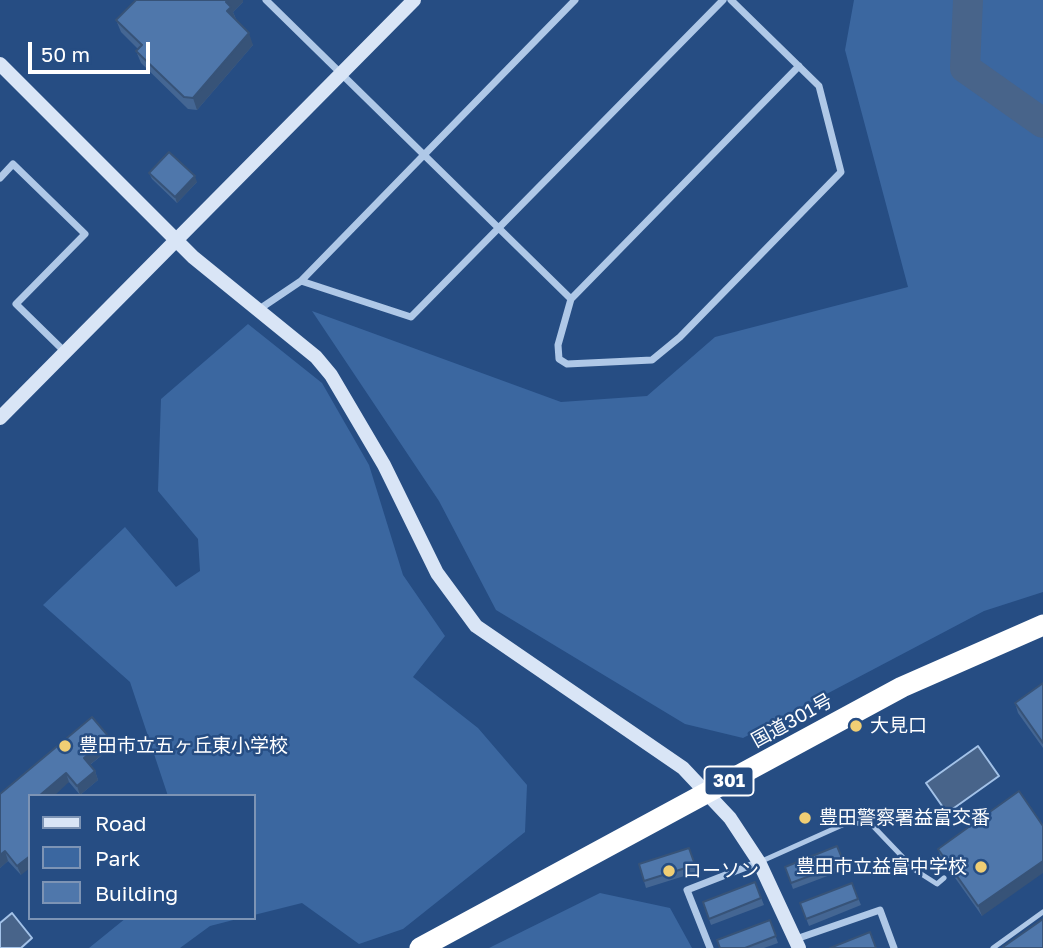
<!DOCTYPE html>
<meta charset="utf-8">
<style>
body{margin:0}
#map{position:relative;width:1043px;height:948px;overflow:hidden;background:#264d83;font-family:"Golos Text",sans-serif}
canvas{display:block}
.legend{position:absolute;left:28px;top:794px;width:228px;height:126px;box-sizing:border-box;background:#264d83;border:2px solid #7d94b5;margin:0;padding:9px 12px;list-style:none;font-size:21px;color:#fff}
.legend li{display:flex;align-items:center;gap:14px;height:35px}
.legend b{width:35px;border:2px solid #7d94b5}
.scale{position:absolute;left:28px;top:42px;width:122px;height:32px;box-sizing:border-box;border:4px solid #fff;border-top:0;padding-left:9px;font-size:21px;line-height:24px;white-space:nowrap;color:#fff;-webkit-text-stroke:5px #264d83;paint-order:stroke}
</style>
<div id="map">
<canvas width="1043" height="948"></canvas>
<ul class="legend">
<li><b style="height:9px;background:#d9e5f6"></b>Road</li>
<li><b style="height:19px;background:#3b67a0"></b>Park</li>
<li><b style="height:19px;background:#4f77ab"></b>Building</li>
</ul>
<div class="scale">50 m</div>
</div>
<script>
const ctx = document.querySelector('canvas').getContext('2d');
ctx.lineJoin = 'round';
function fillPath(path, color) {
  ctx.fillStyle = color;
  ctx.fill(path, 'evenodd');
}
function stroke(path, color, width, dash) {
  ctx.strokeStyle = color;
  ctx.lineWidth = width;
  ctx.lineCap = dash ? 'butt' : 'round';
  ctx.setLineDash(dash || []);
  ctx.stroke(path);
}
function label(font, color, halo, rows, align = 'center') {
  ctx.font = font + ' "Golos Text","Noto Sans JP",sans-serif';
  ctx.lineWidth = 5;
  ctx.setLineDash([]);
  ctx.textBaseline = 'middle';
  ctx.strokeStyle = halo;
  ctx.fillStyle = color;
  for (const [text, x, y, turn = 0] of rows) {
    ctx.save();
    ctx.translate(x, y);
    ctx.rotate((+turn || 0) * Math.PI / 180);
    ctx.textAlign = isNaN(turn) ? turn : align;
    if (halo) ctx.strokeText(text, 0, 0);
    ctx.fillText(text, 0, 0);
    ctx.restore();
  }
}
const green = new Path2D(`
 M854 0H1043V592L984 611 743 738 685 724 496 610 439 501 312 311 561 402 647 396 715 337 908 287 845 50Z
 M248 324 322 383 369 465 403 575 445 636 413 677 478 728 527 785 525 832 403 929 359 944 302 903 254 915V796H168L130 682 43 605 125 527 176 587 200 571 198 539 158 491 161 399Z
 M600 893 670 908 692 948H489Z
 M126 918H241L210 926 180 948H89Z`);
const water = new Path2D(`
 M978 746 999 776 947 813 926 783Z
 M12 913 32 938 21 948H0V923Z`);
const river = new Path2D(`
 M968 0 965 68 1043 123`);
const lane = new Path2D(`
 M762 861 849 822 872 825 915 870 937 884 944 878
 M993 948 1043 912`);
const street = new Path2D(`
 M266 0 571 299 558 345 559 359 567 364 652 360 680 337 841 172 819 86 731 0
 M0 178 13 164 85 234 16 304 64 351
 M301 281 411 317 723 0
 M571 299 799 66
 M258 310 301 281 575 0
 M796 939 880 910 894 948
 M710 948 687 890 759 862`);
const secondary = new Path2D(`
 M0 64 193 257 316 357 331 375 384 465 437 573 476 626 683 768 730 818 759 862 799 948
 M0 418 414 0`);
const highway = new Path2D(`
 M420 948 902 687 1043 625`);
const wall = new Path2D(`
 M136 0H243V2L233 12 236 19 253 45 197 110 188 109 141 63 136 51 138 49 121 32 116 20Z
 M149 173 197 182 177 203 152 179Z
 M1043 683V748L1018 713 1015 703Z
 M109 737 113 746 90 765 95 771 98 780 80 795 69 782 30 796 21 875 8 861 0 868V794Z
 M1019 791 982 916 941 858 938 849Z
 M837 846 846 869 793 889 785 867Z
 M689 848 697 872 646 888 639 864Z
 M755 882 764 905 711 925 703 902Z
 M852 883 861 905 809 926 800 903Z
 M770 920 778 943 764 948H720Z`);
const shadedWall = new Path2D(`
 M228 0H243V2L233 12 236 20 227 11 226 2Z
 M249 33 253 45 197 110 193 98Z
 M195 176 197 182 177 203 175 197Z
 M109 737 113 746 87 767 84 758Z
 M95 771 98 780 80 795 77 786Z
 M66 773 69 782 54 796H39Z
 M5 851 8 861 0 868V855Z
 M30 856V868L21 875 17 866Z
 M1043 861V873L982 916 978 906Z`);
const building = new Path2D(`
 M136 0H228L226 2 231 7 227 11 249 33 193 98 184 97 136 51 142 45 116 20Z
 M169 152 195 176 175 197 149 173Z
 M1043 683V743L1015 703Z
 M92 717 109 737 84 758 95 771 77 786 66 773 39 796H30V856L17 866 5 851 0 855V794Z
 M1019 791 1043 826V861L978 906 938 849Z
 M837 846 844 863 791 883 785 867Z
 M689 848 695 865 644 881 639 864Z
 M755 882 761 898 709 919 703 902Z
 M852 883 858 899 806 919 800 903Z
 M1043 919V948H1004L1003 947Z
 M770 920 776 936 745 948H720L717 940Z
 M870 932 876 948H830Z`);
const markers = [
 [856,726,7,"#f0ce74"],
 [65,746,7,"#f0ce74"],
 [805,818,7,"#f0ce74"],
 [981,867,7,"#f0ce74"],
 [669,871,7,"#f0ce74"]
];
const shields = [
 [729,781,49]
];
const shieldNames = [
 ["301",729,781]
];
const streetNames = [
 ["国道301号",792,721,-29]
];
const poiNames = [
 ["大見口",870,726],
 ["豊田市立五ヶ丘東小学校",79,746],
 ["豊田警察署益富交番",819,818],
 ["豊田市立益富中学校",967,867,"right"],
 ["ローソン",683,871]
];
fillPath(green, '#3b67a0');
fillPath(water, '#48648a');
stroke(water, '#a3c2e8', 2);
stroke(river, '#48648a', 30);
stroke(lane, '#afc8e7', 5);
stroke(street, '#afc8e7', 7);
stroke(secondary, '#d9e5f6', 14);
stroke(highway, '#fff', 21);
fillPath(wall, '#446693');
fillPath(shadedWall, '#375378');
fillPath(building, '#4f77ab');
stroke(building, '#375378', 2);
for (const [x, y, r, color] of markers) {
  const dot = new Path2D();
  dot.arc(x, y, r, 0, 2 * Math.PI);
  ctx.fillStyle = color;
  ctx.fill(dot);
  stroke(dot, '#264d83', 2.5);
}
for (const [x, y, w] of shields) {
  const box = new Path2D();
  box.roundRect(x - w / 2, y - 14.5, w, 29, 5);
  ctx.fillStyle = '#264d83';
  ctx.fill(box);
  stroke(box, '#fff', 2);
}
label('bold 18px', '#fff', null, shieldNames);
label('19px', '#fff', '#264d83', streetNames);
label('19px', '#fff', '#264d83', poiNames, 'left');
</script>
